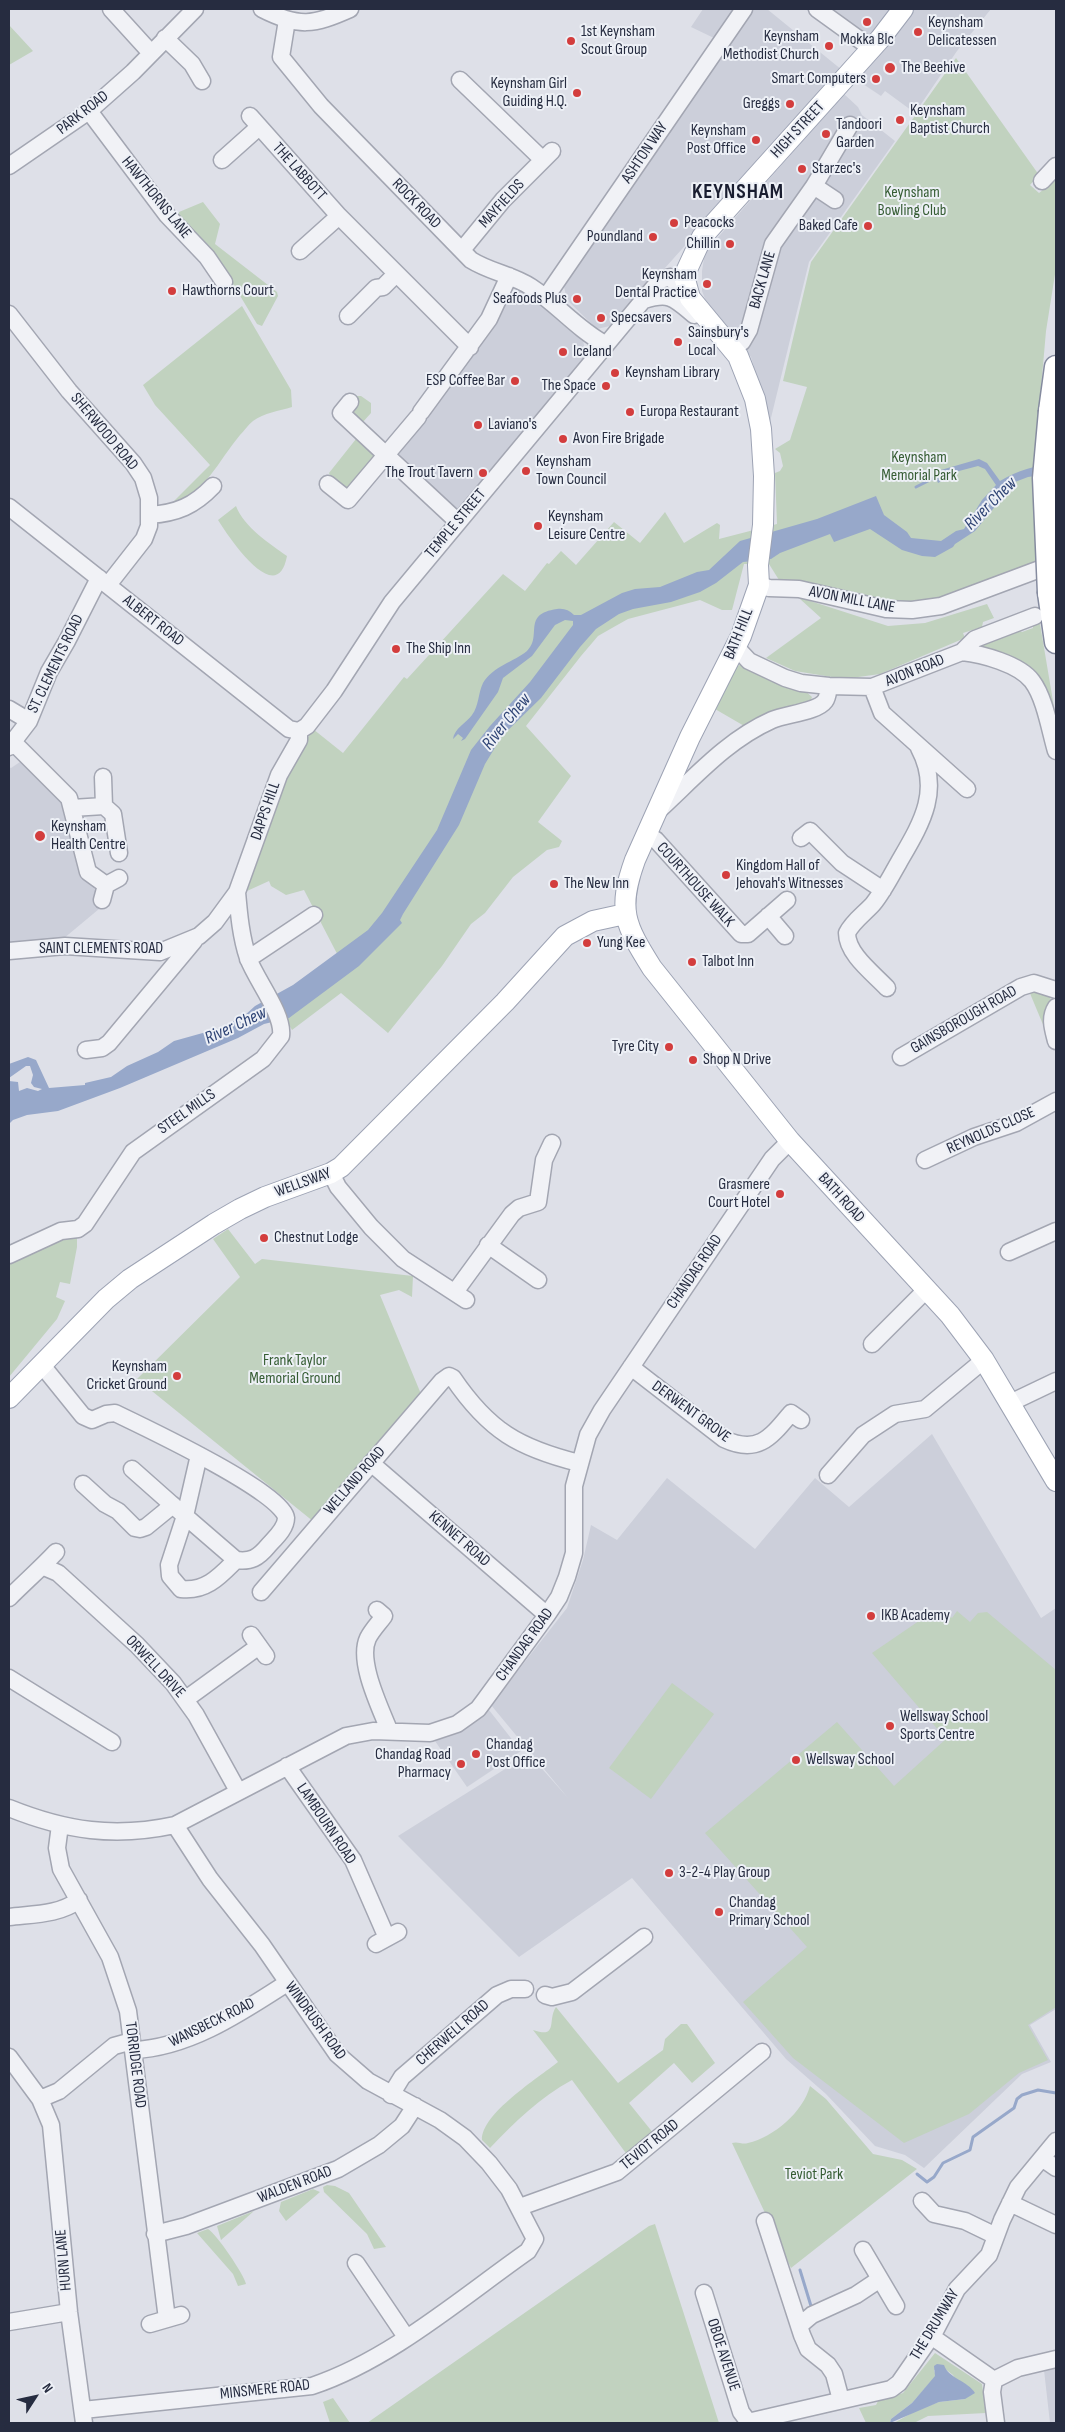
<!DOCTYPE html>
<style>
body{margin:0}
#map{position:relative;width:1065px;height:2432px;overflow:hidden;background:#dee0e8;font-family:"Sofia Sans Condensed",sans-serif}
canvas{display:block}
.frame{position:absolute;inset:0;border:10px solid #262c40;pointer-events:none}
.north{position:absolute;left:10px;top:2372px;width:50px;height:50px;-webkit-text-stroke:4px #edf0f6;paint-order:stroke;rotate:55deg;font-size:14px;font-weight:700;line-height:20px;text-align:center;color:#262c40}
.north::after{content:'';display:block;margin:auto;width:18px;height:22px;background:#262c40;clip-path:polygon(50% 0,100% 100%,50% 72%,0 100%)}
</style>
<div id="map">
<canvas width="1065" height="2432"></canvas>
<div class="frame"></div>
<div class="north">N</div>
</div>
<script>
const ctx = document.querySelector('canvas').getContext('2d');
ctx.lineJoin = 'round';
function fillPath(path, color) {
  ctx.fillStyle = color;
  ctx.fill(path, 'evenodd');
}
function stroke(path, color, width, dash) {
  ctx.strokeStyle = color;
  ctx.lineWidth = width;
  ctx.lineCap = dash ? 'butt' : 'round';
  ctx.setLineDash(dash || []);
  ctx.stroke(path);
}
function label(font, color, halo, rows, align = 'center') {
  ctx.font = font + ' "Sofia Sans Condensed",sans-serif';
  ctx.lineWidth = 4;
  ctx.setLineDash([]);
  ctx.textBaseline = 'middle';
  ctx.strokeStyle = halo;
  ctx.fillStyle = color;
  for (const [text, x, y, turn = 0] of rows) {
    ctx.save();
    ctx.translate(x, y);
    ctx.rotate((+turn || 0) * Math.PI / 180);
    ctx.textAlign = isNaN(turn) ? turn : align;
    if (halo) ctx.strokeText(text, 0, 0);
    ctx.fillText(text, 0, 0);
    ctx.restore();
  }
}
const built = new Path2D(`
 M703 9H734L716 39 691 27Z
 M752 9H767L842 70 614 325 597 329 567 300 563 282Z
 M827 9H897L876 33 868 35H859Z
 M915 9H991L957 51 915 113 885 91 881 96 857 80Z
 M844 94 858 107 862 115 895 141 809 262 770 422 751 357 709 309 702 291V271L705 252Z
 M518 290 527 294 583 339 586 360 458 511 395 450 512 292Z
 M23 760 59 795 85 876 93 881 99 909 63 939 9 946V767L11 768Z
 M932 1434 1041 1618 1056 1608V2009L1030 2025 1051 2062 1022 2074 924 2168 905 2155 875 2146 826 2094 786 2059 632 1878 519 1957 398 1836 529 1754 568 1798 491 1705 567 1608 583 1560 591 1525 617 1540 667 1478 755 1549 815 1478 849 1507Z
 M489 1710 521 1751 467 1787 435 1741 466 1727Z
 M1056 2367V2423H1050L1044 2370Z`);
const green = new Path2D(`
 M9 25 33 51 9 65Z
 M956 58 1039 175 1030 185 1039 193 1056 180V268L1046 331 1039 411 1056 412V556L945 596 943 599 891 606 779 580 769 564H744L732 610H722L700 600 628 619 612 628 598 636 581 656 526 726 571 776 538 822 562 841 559 847 547 850 513 877 485 913 471 924 442 966 388 1033 341 993 292 1030 286 1019 347 973 304 890 286 895 271 886 269 881 247 891 283 779 313 729 343 753 404 677 407 679 503 574 525 591 547 563 549 564 561 551 576 565 614 522 640 543 665 512 684 543 717 523 720 525 719 539 777 524 775 473 780 471 783 466 780 453 775 449 790 440 807 387 783 381 811 262Z
 M203 202 220 224 215 244 277 292 278 296 262 326 257 324 212 249 179 215V212Z
 M242 306 291 390 292 407C279 411 264 413 253 421 248 425 244 431 240 435 216 464 208 490 171 504L210 465 155 405 143 385Z
 M355 396H361L371 403V413L362 423 353 414 358 403 354 399Z
 M356 439H359L375 452V457L349 488C342 487 331 481 329 473Z
 M236 506C244 527 270 544 287 556 277 610 228 536 218 520Z
 M801 598 888 626 925 623 987 604 994 618 983 622 982 627 963 633 965 638 880 674 844 679 795 671 766 658 821 618 800 599Z
 M1039 618 1056 719V738L1041 687 976 650 975 644 1015 628 1022 632 1033 628V623Z
 M739 665 746 666 802 688 812 697 810 702C785 705 767 714 746 727L715 709 735 668Z
 M1031 989 1051 996 1047 1014 1049 1039 1029 991Z
 M228 1229 255 1264 262 1259 413 1276 412 1297 399 1290 380 1295 421 1394 314 1522 137 1379 240 1277 213 1239Z
 M68 1231 77 1234V1247L70 1284 60 1282 56 1297 65 1301 57 1319 9 1377V1260Z
 M935 1610 941 1616 945 1612 952 1618 957 1611 970 1622 978 1613 987 1612 1056 1670V2007L1028 2025 1048 2060 1019 2073 969 2114 904 2143 793 2058 743 2002 807 1947 705 1833 837 1722 894 1786 946 1739 872 1653Z
 M672 1683 714 1714 651 1799 609 1768Z
 M556 2007 618 2083 663 2050 665 2039 681 2024H687L715 2063 692 2083 674 2063 629 2103 654 2134 628 2156 572 2080C540 2097 515 2122 490 2148L482 2140C481 2114 538 2078 558 2062L533 2030C559 2039 547 2020 556 2007Z
 M810 2086 826 2099 873 2154 902 2160 917 2169 791 2268 732 2143C738 2141 742 2145 748 2143 774 2137 803 2112 810 2086Z
 M327 2185 335 2186 349 2193 386 2247 374 2249 367 2234 324 2192 323 2187Z
 M313 2189 320 2192 286 2221 279 2211 281 2202Z
 M254 2211 221 2240 217 2226Z
 M655 2224 719 2423H367L649 2226Z
 M208 2229C216 2233 245 2276 246 2284L238 2286 233 2274 197 2233Z
 M935 2353 982 2384 986 2413 928 2416 914 2423H894L919 2409 939 2402 965 2399 953 2375 945 2369 934 2370 936 2376 912 2403 891 2419 890 2423H866L859 2408 876 2405 878 2401 903 2393Z
 M333 2398 350 2423H330L323 2402Z`);
const water = new Path2D(`
 M979 459 987 463 1000 481C1018 470 1035 466 1056 463V473L1028 477 1015 482 975 531 955 544 953 547 935 557 922 556 902 550 870 529 834 542 830 534 780 553 771 559 743 562 716 583 700 592 671 602 633 609 619 614 596 629 580 647 541 698 502 736 485 764 459 825 403 914 400 920 402 923 359 966 289 1018 264 1024 238 1038 120 1088 58 1111 27 1115 13 1120 9 1124V1081L18 1082 19 1091 27 1088 38 1091 42 1089 34 1087 31 1083 33 1075 30 1066H26L9 1078V1064L28 1057 36 1060 49 1088 85 1085V1083L111 1077 127 1066 158 1052 174 1041 217 1029 244 1016 255 1006 293 985 368 930 382 913 437 830 471 750 490 726 530 682 573 625V621L565 620 555 625 532 656 503 678 498 692 465 739 461 741 463 738 458 734 453 739C454 729 466 723 472 715 479 706 478 693 483 683 493 666 514 662 527 651 543 636 521 614 557 609 564 608 569 610 574 615H581L622 593 635 589 660 587 697 572 709 570 740 541 817 519 876 496 884 515 907 532 911 538 941 541 956 531 964 529 982 500 996 485 985 469 978 466 959 471 938 483 934 472Z
 M937 2364 944 2365C948 2378 968 2381 975 2393L965 2399 939 2402 890 2423 891 2419 912 2403 935 2376 934 2366Z`);
const stream = new Path2D(`
 M916 487 938 476
 M917 2174 927 2182 934 2177 943 2163 970 2150 973 2137 1014 2108 1017 2099 1022 2095 1038 2090 1056 2093
 M800 2270 811 2306`);
const minor = new Path2D(`
 M111 9 151 53
 M262 9C299 28 314 25 350 9
 M817 9 871 48
 M287 20 281 57 321 106 471 260C490 272 513 275 531 287 557 304 577 329 605 344
 M165 38 192 64 202 81
 M460 80 543 160
 M89 111 167 215 207 257 224 282
 M250 116 339 216 470 347
 M222 160 259 127
 M9 166 89 111 133 72 195 9
 M1042 181 1056 166
 M814 186 835 200
 M462 250 503 200 552 151
 M300 251 339 216
 M546 297 744 9
 M644 300C670 292 674 298 694 315
 M9 314 69 391 133 463 143 478 149 498V526L144 539 108 585
 M348 316 376 288 383 287 396 274
 M732 348 742 342 749 330 773 244 814 186 850 125
 M350 402 341 413 458 522
 M421 412 489 319 509 276
 M328 484 348 500 418 417
 M9 507 289 729 299 731
 M150 515C177 513 194 506 213 486
 M759 585 769 588 799 589 886 609 912 610 941 606 1056 563
 M735 646 749 661 785 678 801 683 829 686 872 687 962 652 975 639 1035 616
 M962 652C982 654 1019 664 1032 681 1045 698 1050 731 1056 751
 M872 687 882 713 967 789
 M9 709 29 721
 M299 731 307 726 334 691 392 602 660 280 670 277 688 296
 M13 742 69 798 88 872 106 885
 M9 747 29 721 49 672 67 641 99 578
 M103 777 104 806 113 814 119 853
 M72 808 104 806
 M659 810C695 777 727 740 772 720 786 714 817 712 825 701 828 697 828 691 829 686
 M646 834 656 840 741 934H748L787 900
 M801 838 810 831 842 863 883 890
 M102 900 106 885 119 878
 M768 916 785 936
 M9 951 65 946 160 952 199 936 215 922 237 892 279 775 299 740V731
 M248 959 314 915
 M887 988C873 973 847 954 847 933 853 921 864 914 873 904 883 892 891 876 899 862 921 824 942 791 919 748
 M1056 1007C1049 1018 1053 1029 1056 1041
 M86 1050 102 1048 109 1043 194 941
 M901 1057 1021 987 1034 983 1056 990
 M925 1160 974 1137 1016 1123 1056 1101
 M331 1173 338 1187 371 1227 403 1259 466 1300
 M488 1245 538 1280
 M1009 1252 1056 1231
 M9 1255 61 1231 78 1229 85 1224 133 1152 263 1059 281 1036C284 1014 256 980 248 958 241 937 239 915 237 892
 M455 1292 512 1214 519 1208 538 1202 544 1160 552 1143
 M872 1344 926 1290
 M41 1364 83 1416 92 1420 106 1414 115 1413C142 1426 284 1493 286 1518 286 1529 274 1539 268 1546 258 1558 251 1562 236 1560 220 1576 206 1592 181 1589L170 1576 169 1565 185 1516 132 1469
 M631 1367 724 1439C758 1455 771 1437 791 1413L801 1420
 M1010 1403 1056 1381
 M199 1455 185 1516 236 1560
 M371 1463 547 1615
 M828 1475 863 1435 895 1414 925 1409 984 1360
 M83 1484 105 1504 118 1511 135 1528 140 1529 146 1527 173 1505
 M44 1567 58 1573 137 1645 173 1683 196 1715 238 1791
 M261 1592 442 1381 449 1376 453 1378C489 1431 519 1448 579 1463
 M9 1598C25 1582 41 1568 56 1552
 M377 1610 384 1616C379 1623 372 1630 368 1638 357 1661 380 1707 389 1730
 M251 1635 266 1656
 M9 1678 112 1742
 M186 1699 259 1646
 M287 1766 353 1860 387 1938
 M9 1808C66 1831 115 1838 175 1825L346 1736 373 1731 430 1733 457 1724 478 1709 484 1701 547 1615 559 1597 567 1577 574 1553V1486L588 1435 602 1410 772 1159 790 1141
 M60 1825 57 1848 61 1869 110 1957 128 2011 167 2319
 M9 1917C33 1914 59 1915 79 1900
 M376 1944 398 1932
 M545 1995 552 1997 572 1992 644 1937
 M133 2050C189 2048 242 2012 287 1983
 M9 2057 40 2099 51 2125 69 2312 84 2423
 M391 2095 402 2077 497 1995 511 1989H525
 M40 2099 59 2091 114 2046 132 2041
 M1043 2159 1056 2168
 M922 2201 934 2214 965 2221 996 2236
 M1010 2203 1056 2225
 M520 2207 617 2172 762 2052
 M765 2221 802 2335 808 2349 828 2365 834 2374 841 2400
 M155 2234 186 2226 338 2169 379 2145 402 2126 415 2106
 M863 2250 896 2306
 M356 2263 406 2337
 M704 2293 741 2412 747 2420 752 2421 891 2389 899 2383 935 2331 957 2289 989 2255 1002 2220 1018 2187 1056 2141
 M9 2322 69 2312
 M150 2324 181 2315
 M799 2326 812 2315 856 2295 880 2279
 M931 2336 994 2380
 M83 2410 312 2386C390 2360 461 2298 528 2251L535 2239 509 2189 489 2163 465 2138 440 2120 368 2081 337 2054 262 1945 210 1879 175 1825
 M996 2423 992 2392 994 2380 1018 2368 1056 2359`);
const major = new Path2D(`
 M903 9 880 39 702 237 684 276 690 298 738 356 755 399 761 429 764 476 763 525 758 565 759 585 741 636 690 737 635 860C617 910 625 925 652 968L790 1141 950 1315 984 1360 1056 1481
 M9 1398 106 1299 130 1279 214 1224 240 1209 265 1197 331 1173 341 1167 505 1002 565 936 593 921 625 914`);
const highway = new Path2D(`
 M1050 411 1056 367
 M1049 593 1056 642`);
const highwayBridge = new Path2D(`
 M1049 593 1044 478 1050 411`);
const markers = [
 [867,22,5,"#d33d3d"],
 [918,32,5,"#d33d3d"],
 [571,41,5,"#d33d3d"],
 [829,46,5,"#d33d3d"],
 [890,68,6,"#d33d3d"],
 [876,79,5,"#d33d3d"],
 [577,93,5,"#d33d3d"],
 [790,104,5,"#d33d3d"],
 [900,120,5,"#d33d3d"],
 [826,134,5,"#d33d3d"],
 [756,140,5,"#d33d3d"],
 [802,169,5,"#d33d3d"],
 [674,223,5,"#d33d3d"],
 [868,226,5,"#d33d3d"],
 [653,237,5,"#d33d3d"],
 [730,244,5,"#d33d3d"],
 [707,284,5,"#d33d3d"],
 [172,291,5,"#d33d3d"],
 [577,299,5,"#d33d3d"],
 [601,318,5,"#d33d3d"],
 [678,342,5,"#d33d3d"],
 [563,352,5,"#d33d3d"],
 [615,373,5,"#d33d3d"],
 [515,381,5,"#d33d3d"],
 [606,386,5,"#d33d3d"],
 [630,412,5,"#d33d3d"],
 [478,425,5,"#d33d3d"],
 [563,439,5,"#d33d3d"],
 [526,471,5,"#d33d3d"],
 [483,473,5,"#d33d3d"],
 [538,526,5,"#d33d3d"],
 [396,649,5,"#d33d3d"],
 [40,836,6,"#d33d3d"],
 [726,875,5,"#d33d3d"],
 [554,884,5,"#d33d3d"],
 [587,943,5,"#d33d3d"],
 [692,962,5,"#d33d3d"],
 [669,1047,5,"#d33d3d"],
 [693,1060,5,"#d33d3d"],
 [780,1194,5,"#d33d3d"],
 [264,1238,5,"#d33d3d"],
 [177,1376,5,"#d33d3d"],
 [871,1616,5,"#d33d3d"],
 [890,1726,5,"#d33d3d"],
 [476,1754,5,"#d33d3d"],
 [796,1760,5,"#d33d3d"],
 [461,1764,5,"#d33d3d"],
 [669,1873,5,"#d33d3d"],
 [719,1912,5,"#d33d3d"]
];
const poiNames = [
 ["Keynsham",928,23],
 ["Delicatessen",928,41],
 ["1st Keynsham",581,32],
 ["Scout Group",581,50],
 ["Keynsham",819,37,"right"],
 ["Methodist Church",819,55,"right"],
 ["Mokka Blc",867,40,"center"],
 ["The Beehive",901,68],
 ["Smart Computers",866,79,"right"],
 ["Keynsham Girl",567,84,"right"],
 ["Guiding H.Q.",567,102,"right"],
 ["Greggs",780,104,"right"],
 ["Keynsham",910,111],
 ["Baptist Church",910,129],
 ["Tandoori",836,125],
 ["Garden",836,143],
 ["Keynsham",746,131,"right"],
 ["Post Office",746,149,"right"],
 ["Starzec's",812,169],
 ["Peacocks",684,223],
 ["Baked Cafe",858,226,"right"],
 ["Poundland",643,237,"right"],
 ["Chillin",720,244,"right"],
 ["Keynsham",697,275,"right"],
 ["Dental Practice",697,293,"right"],
 ["Hawthorns Court",182,291],
 ["Seafoods Plus",567,299,"right"],
 ["Specsavers",611,318],
 ["Sainsbury's",688,333],
 ["Local",688,351],
 ["Iceland",573,352],
 ["Keynsham Library",625,373],
 ["ESP Coffee Bar",505,381,"right"],
 ["The Space",596,386,"right"],
 ["Europa Restaurant",640,412],
 ["Laviano's",488,425],
 ["Avon Fire Brigade",573,439],
 ["Keynsham",536,462],
 ["Town Council",536,480],
 ["The Trout Tavern",473,473,"right"],
 ["Keynsham",548,517],
 ["Leisure Centre",548,535],
 ["The Ship Inn",406,649],
 ["Keynsham",51,827],
 ["Health Centre",51,845],
 ["Kingdom Hall of",736,866],
 ["Jehovah's Witnesses",736,884],
 ["The New Inn",564,884],
 ["Yung Kee",597,943],
 ["Talbot Inn",702,962],
 ["Tyre City",659,1047,"right"],
 ["Shop N Drive",703,1060],
 ["Grasmere",770,1185,"right"],
 ["Court Hotel",770,1203,"right"],
 ["Chestnut Lodge",274,1238],
 ["Keynsham",167,1367,"right"],
 ["Cricket Ground",167,1385,"right"],
 ["IKB Academy",881,1616],
 ["Wellsway School",900,1717],
 ["Sports Centre",900,1735],
 ["Chandag",486,1745],
 ["Post Office",486,1763],
 ["Chandag Road",451,1755,"right"],
 ["Pharmacy",451,1773,"right"],
 ["Wellsway School",806,1760],
 ["3-2-4 Play Group",679,1873],
 ["Chandag",729,1903],
 ["Primary School",729,1921]
];
const streetNames = [
 ["PARK ROAD",83,113,-38],
 ["HIGH STREET",798,130,-47],
 ["ASHTON WAY",645,153,-56],
 ["THE LABBOTT",299,172,48],
 ["HAWTHORNS LANE",156,198,51],
 ["ROCK ROAD",416,204,46],
 ["MAYFIELDS",502,204,-48],
 ["BACK LANE",763,280,-74],
 ["SHERWOOD ROAD",104,432,50],
 ["TEMPLE STREET",456,524,-50],
 ["AVON MILL LANE",852,600,11],
 ["ALBERT ROAD",153,621,38],
 ["BATH HILL",739,634,-68],
 ["ST. CLEMENTS ROAD",56,664,-64],
 ["AVON ROAD",915,671,-22],
 ["DAPPS HILL",266,811,-71],
 ["COURTHOUSE WALK",695,885,48],
 ["SAINT CLEMENTS ROAD",101,949],
 ["GAINSBOROUGH ROAD",964,1020,-30],
 ["STEEL MILLS",187,1112,-35],
 ["REYNOLDS CLOSE",991,1131,-24],
 ["WELLSWAY",303,1183,-20],
 ["BATH ROAD",841,1198,48],
 ["CHANDAG ROAD",695,1272,-56],
 ["DERWENT GROVE",691,1412,36],
 ["WELLAND ROAD",355,1481,-49],
 ["KENNET ROAD",459,1539,41],
 ["CHANDAG ROAD",525,1645,-54],
 ["ORWELL DRIVE",155,1667,47],
 ["LAMBOURN ROAD",326,1824,56],
 ["WINDRUSH ROAD",315,2021,54],
 ["WANSBECK ROAD",212,2023,-26],
 ["CHERWELL ROAD",453,2033,-41],
 ["TORRIDGE ROAD",135,2065,83],
 ["TEVIOT ROAD",650,2145,-39],
 ["WALDEN ROAD",295,2185,-21],
 ["HURN LANE",64,2260,-95],
 ["THE DRUMWAY",935,2325,-59],
 ["OBOE AVENUE",723,2355,72],
 ["MINSMERE ROAD",265,2390,-6]
];
const parkNames = [
 ["Keynsham",912,193],
 ["Bowling Club",912,211],
 ["Keynsham",919,458],
 ["Memorial Park",919,476],
 ["Frank Taylor",295,1361],
 ["Memorial Ground",295,1379],
 ["Teviot Park",814,2175]
];
const waterNames = [
 ["River Chew",991,504,-45],
 ["River Chew",507,722,-51],
 ["River Chew",236,1026,-25]
];
const districtNames = [
 ["KEYNSHAM",738,193]
];
fillPath(built, '#cccfda');
fillPath(green, '#c1d2bf');
fillPath(water, '#97a8ca');
stroke(stream, '#97a8ca', 3);
stroke(minor, '#a3a6b2', 19);
stroke(major, '#9da3b4', 22);
stroke(highway, '#858b9f', 25);
stroke(minor, '#f1f2f6', 16);
stroke(major, '#fff', 20);
stroke(highway, '#fff', 22);
stroke(highwayBridge, '#858b9f', 25, []);
stroke(highwayBridge, '#fff', 22);
for (const [x, y, r, color] of markers) {
  const dot = new Path2D();
  dot.arc(x, y, r, 0, 2 * Math.PI);
  ctx.fillStyle = color;
  ctx.fill(dot);
  stroke(dot, '#edf0f6', 2);
}
label('16px', '#262c40', '#edf0f6', poiNames, 'left');
label('16px', '#262c40', '#edf0f6', streetNames);
label('16px', '#355c33', '#edf0f6', parkNames);
label('italic 18px', '#2f4475', '#edf0f6', waterNames);
ctx.letterSpacing = '1px';
label('bold 21px', '#191d30', '#edf0f6', districtNames);
ctx.letterSpacing = '0px';
</script>
